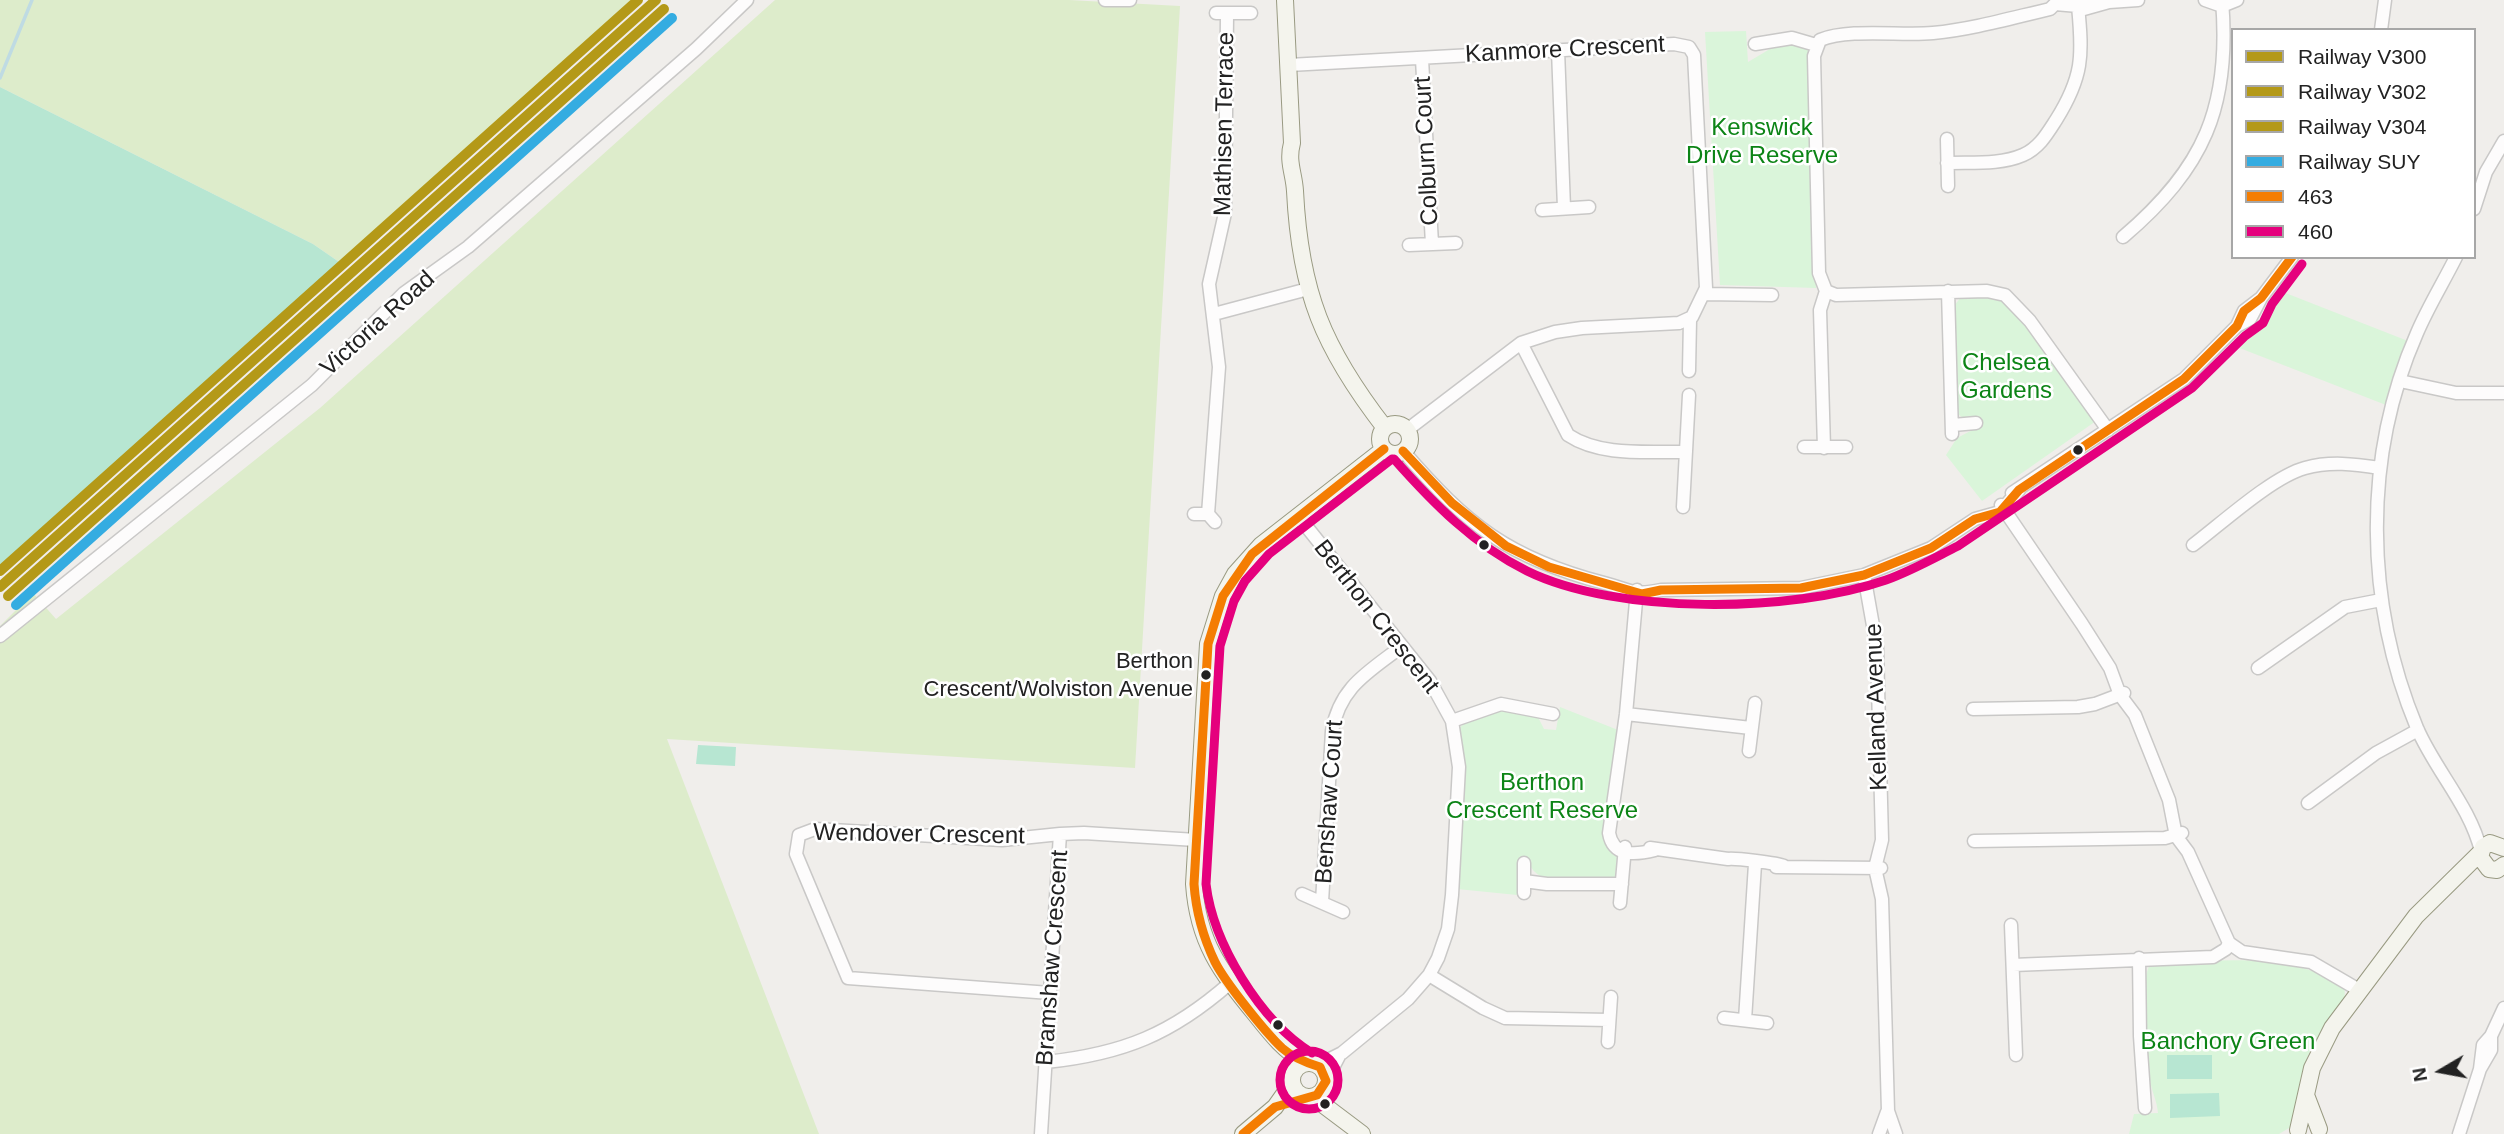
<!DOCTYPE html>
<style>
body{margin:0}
#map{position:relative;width:2504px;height:1134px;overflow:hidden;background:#f0eeeb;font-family:Helvetica,sans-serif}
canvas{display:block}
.legend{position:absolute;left:2231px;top:28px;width:245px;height:231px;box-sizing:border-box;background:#fff;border:2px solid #a7a7a7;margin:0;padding:9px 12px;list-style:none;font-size:21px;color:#222}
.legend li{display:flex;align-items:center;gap:14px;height:35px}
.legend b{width:35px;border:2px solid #a7a7a7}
.north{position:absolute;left:2406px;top:1036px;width:70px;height:70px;-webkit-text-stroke:5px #fff;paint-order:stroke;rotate:260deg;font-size:19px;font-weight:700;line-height:28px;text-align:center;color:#222}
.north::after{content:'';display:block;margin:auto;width:24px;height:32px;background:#222;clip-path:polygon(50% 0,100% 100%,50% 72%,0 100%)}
</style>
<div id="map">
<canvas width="2504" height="1134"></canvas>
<ul class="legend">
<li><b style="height:9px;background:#b49918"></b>Railway V300</li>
<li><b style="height:9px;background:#b49918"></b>Railway V302</li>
<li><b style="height:9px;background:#b49918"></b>Railway V304</li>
<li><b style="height:9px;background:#34ace1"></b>Railway SUY</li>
<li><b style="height:9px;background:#f47d02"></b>463</li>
<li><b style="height:9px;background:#e5007d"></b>460</li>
</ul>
<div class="north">N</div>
</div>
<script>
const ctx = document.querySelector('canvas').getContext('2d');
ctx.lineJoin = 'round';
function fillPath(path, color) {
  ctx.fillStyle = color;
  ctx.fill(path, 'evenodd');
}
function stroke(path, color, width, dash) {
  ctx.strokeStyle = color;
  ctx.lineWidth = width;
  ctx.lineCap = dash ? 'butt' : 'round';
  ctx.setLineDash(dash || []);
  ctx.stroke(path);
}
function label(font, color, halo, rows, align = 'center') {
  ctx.font = font + ' Helvetica,sans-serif';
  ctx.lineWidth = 5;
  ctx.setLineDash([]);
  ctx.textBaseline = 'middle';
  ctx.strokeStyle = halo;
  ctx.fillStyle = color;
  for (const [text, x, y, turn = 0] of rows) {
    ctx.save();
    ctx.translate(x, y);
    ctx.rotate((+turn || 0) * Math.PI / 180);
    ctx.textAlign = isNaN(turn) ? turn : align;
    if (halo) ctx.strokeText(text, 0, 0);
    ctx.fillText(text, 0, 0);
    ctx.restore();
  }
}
const grass = new Path2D(`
 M0 0H634L342 264 313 244 0 87Z
 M775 0H1069L1180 6 1135 768 667 739 819 1134H0V626L33 593 56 619 320 408Z`);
const park = new Path2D(`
 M1746 31 1748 62 1775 46 1799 43 1809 51 1816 288 1720 285 1705 32Z
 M2283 292 2408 341 2386 405 2237 347Z
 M1961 297H2001L2012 304 2096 421 1982 501 1946 455 1957 438 1982 425 1976 418H1963L1958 414 1954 306Z
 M1560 707 1618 730 1607 838 1617 857 1615 877C1592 878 1539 891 1529 863H1518L1517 895 1457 889C1461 836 1469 780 1460 727 1486 708 1505 708 1535 711L1544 729 1556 730Z
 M2159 962C2221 962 2291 950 2344 987 2350 1009 2321 1030 2311 1049 2299 1072 2297 1100 2294 1125L2279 1134H2129L2134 1114 2158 1113C2157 1101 2152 1092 2150 1081 2146 1053 2139 992 2149 966Z`);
const pitch = new Path2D(`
 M0 87 313 244 342 264 0 566Z
 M698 745 736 747 735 766 696 764Z
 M2167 1055H2212V1079H2167Z
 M2219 1093 2220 1116 2170 1118V1094Z`);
const stream = new Path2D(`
 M0 78 32 0`);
const street = new Path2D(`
 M1105 0H1130
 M2091 0 2078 6 2055 4 2050 9C2011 18 1973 29 1933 33 1900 36 1850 28 1820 40L1814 56 1819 273 1826 291 1836 295 1987 291 2005 295 2030 321 2108 430
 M2205 0 2222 6 2237 0
 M2084 9 2109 2 2138 0
 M1216 13H1251
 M2381 30 2385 0
 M1755 44 1792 38 1816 45
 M1558 50 1564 208
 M1422 59 1432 244
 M1289 65 1674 44 1689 47 1694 55 1706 288 1692 317 1679 323 1582 328 1555 332 1521 343 1407 430
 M1947 139 1948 186
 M1947 163C1972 162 2000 165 2023 155 2039 148 2047 134 2056 120 2083 77 2083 56 2078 6
 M2474 209 2486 172 2504 141
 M1542 210 1589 207
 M2123 237C2204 168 2231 107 2222 0
 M1409 245 1456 243
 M2456 257C2443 283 2428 307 2417 333 2362 458 2365 603 2417 728 2435 770 2470 806 2481 851
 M1948 291 1952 434
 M1704 294 1772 295
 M1214 314 1308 289
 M2237 326 2244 311 2261 298 2292 257
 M1521 343 1568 435C1601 457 1648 451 1686 452
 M1689 371 1690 320
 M2400 381 2456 393H2504
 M1953 425 1976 423
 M1804 447H1846
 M1824 448 1820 310 1826 291
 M1403 451C1467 525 1508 558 1604 583 1631 590 1632 596 1661 590L1801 588 1864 575 1931 548 1975 519 2000 512 2019 490
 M2012 493 2184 379 2237 326 2250 319 2261 298
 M2001 505 2082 624 2110 668 2120 695 2135 715 2169 800 2176 836 2188 852 2229 943 2242 952 2311 962 2359 990
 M1683 507 1689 395
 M1194 514H1208L1215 522
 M1208 514 1219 367 1209 284 1225 213 1227 15
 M1298 516 1430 681 1452 721 1459 767 1452 895 1448 929 1438 958 1429 975 1408 999 1342 1053 1328 1060 1311 1063
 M2193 545C2221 524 2272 477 2305 468 2330 461 2354 464 2380 468
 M1864 575 1877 648 1882 840 1875 868 1882 899 1888 1111 1896 1134
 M1637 590 1626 714 1609 833C1613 857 1635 855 1655 850
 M0 636 312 385 404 293 468 247 696 49 747 0
 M2258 668 2345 607 2381 600
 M1973 709 2078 707 2095 704 2124 693
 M1626 714 1751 728
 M1452 721 1501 704 1553 714
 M1749 751 1755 703
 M2308 803 2376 753 2418 730
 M1974 841 2165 838 2182 833
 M1650 848 1728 859C1735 858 1777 863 1784 866
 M1524 863V893
 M1776 867 1881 868
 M1524 881 1547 884H1622
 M1302 894 1343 912
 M1322 902 1332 731C1340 687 1367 673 1401 647
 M1620 903 1625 847
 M2011 925 2016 1055
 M2139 958 2140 1036 2145 1108
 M2013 965 2213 957 2226 949 2229 943
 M1429 975 1483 1008 1505 1018 1609 1020
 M1050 993 848 978 796 854 799 835 815 829 1002 840 1060 834
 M1724 1018 1767 1023
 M1745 1020 1755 864
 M1608 1042 1611 997
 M1046 1062C1123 1054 1172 1034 1230 983
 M2480 1069 2491 1050V1036
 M1326 1081 1339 1056
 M1041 1134 1060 834 1084 833 1196 840
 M1879 1134 1887 1112
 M2459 1134 2480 1069 2483 1045 2491 1036 2504 1008`);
const secondary = new Path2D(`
 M1285 0 1292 143C1287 162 1294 173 1295 191 1300 292 1323 348 1385 428
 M1380 439a15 15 0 1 1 30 0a15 15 0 1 1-30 0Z
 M2504 848 2490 843 2483 847 2480 857 2489 869 2497 870 2504 865
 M1306 1063C1284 1051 1271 1034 1256 1015 1220 971 1198 942 1194 884L1208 644 1223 596 1235 574 1261 545 1384 449
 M1292 1080a17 17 0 1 1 34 0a17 17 0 1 1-34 0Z
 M2306 1095 2319 1129
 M1313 1097 1362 1134
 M2298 1130 2312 1068 2332 1028 2416 916 2480 853
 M1243 1134 1275 1107 1292 1083`);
const bus1 = new Path2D(`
 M1403 451 1452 503 1506 546 1549 567 1642 594 1661 590 1801 588 1864 575 1931 548 1975 519 2000 512 2019 490 2184 379 2237 326 2244 311 2261 298 2292 257
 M1243 1134 1275 1107 1317 1095 1326 1081 1320 1067C1307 1063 1292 1057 1282 1048 1265 1032 1225 982 1215 962 1203 937 1196 912 1194 884L1208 644 1223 596 1252 554 1384 449`);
const bus2 = new Path2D(`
 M1394 459C1433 503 1474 545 1527 571 1617 615 1791 613 1886 580 1911 571 1934 558 1958 546L2192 388 2245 336 2263 323 2272 304 2302 264
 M1280 1080a29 29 0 1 1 58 0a29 29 0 1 1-58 0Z
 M1312 1053C1260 1021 1213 943 1206 884L1220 646 1234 601 1245 581 1269 554 1392 459`);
const rail1 = new Path2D(`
 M0 587 656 0`);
const rail2 = new Path2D(`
 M8 596 664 9`);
const rail3 = new Path2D(`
 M0 571 638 0`);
const rail4 = new Path2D(`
 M16 605 672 18`);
const markers = [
 [2078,450,6,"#222"],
 [1484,545,6,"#222"],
 [1206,675,6,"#222"],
 [1278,1025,6,"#222"],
 [1325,1104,6,"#222"]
];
const busNames = [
 ["Berthon",1193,662],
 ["Crescent/Wolviston Avenue",1193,690]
];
const streetNames = [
 ["Kanmore Crescent",1565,50,-3],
 ["Mathisen Terrace",1225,124,-89],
 ["Colburn Court",1427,151,-93],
 ["Victoria Road",378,324,-42],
 ["Berthon Crescent",1376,617,52],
 ["Kelland Avenue",1877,707,-92],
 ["Benshaw Court",1330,802,-86],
 ["Wendover Crescent",919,835,1],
 ["Bramshaw Crescent",1053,958,-86]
];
const parkNames = [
 ["Kenswick",1762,128],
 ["Drive Reserve",1762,156],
 ["Chelsea",2006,363],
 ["Gardens",2006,391],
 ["Berthon",1542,783],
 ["Crescent Reserve",1542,811],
 ["Banchory Green",2228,1042]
];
fillPath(grass, '#ddeccb');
fillPath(park, '#daf5da');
fillPath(pitch, '#b7e6d2');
stroke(stream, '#bfdbe3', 3.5);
stroke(street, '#c9c8c7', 15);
stroke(secondary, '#999a82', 18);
stroke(street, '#fdfcfc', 12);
stroke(secondary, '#f4f4ed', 16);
stroke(bus1, '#f47d02', 9);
stroke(bus2, '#e5007d', 9);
stroke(rail1, '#b49918', 10);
stroke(rail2, '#b49918', 10);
stroke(rail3, '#b49918', 10);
stroke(rail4, '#34ace1', 10);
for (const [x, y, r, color] of markers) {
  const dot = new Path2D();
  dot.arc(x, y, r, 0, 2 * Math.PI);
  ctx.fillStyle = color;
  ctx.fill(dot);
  stroke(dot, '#fff', 2.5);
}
label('22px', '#222', '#fff', busNames, 'right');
label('24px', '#222', '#fff', streetNames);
label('24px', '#0c8416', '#fff', parkNames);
</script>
